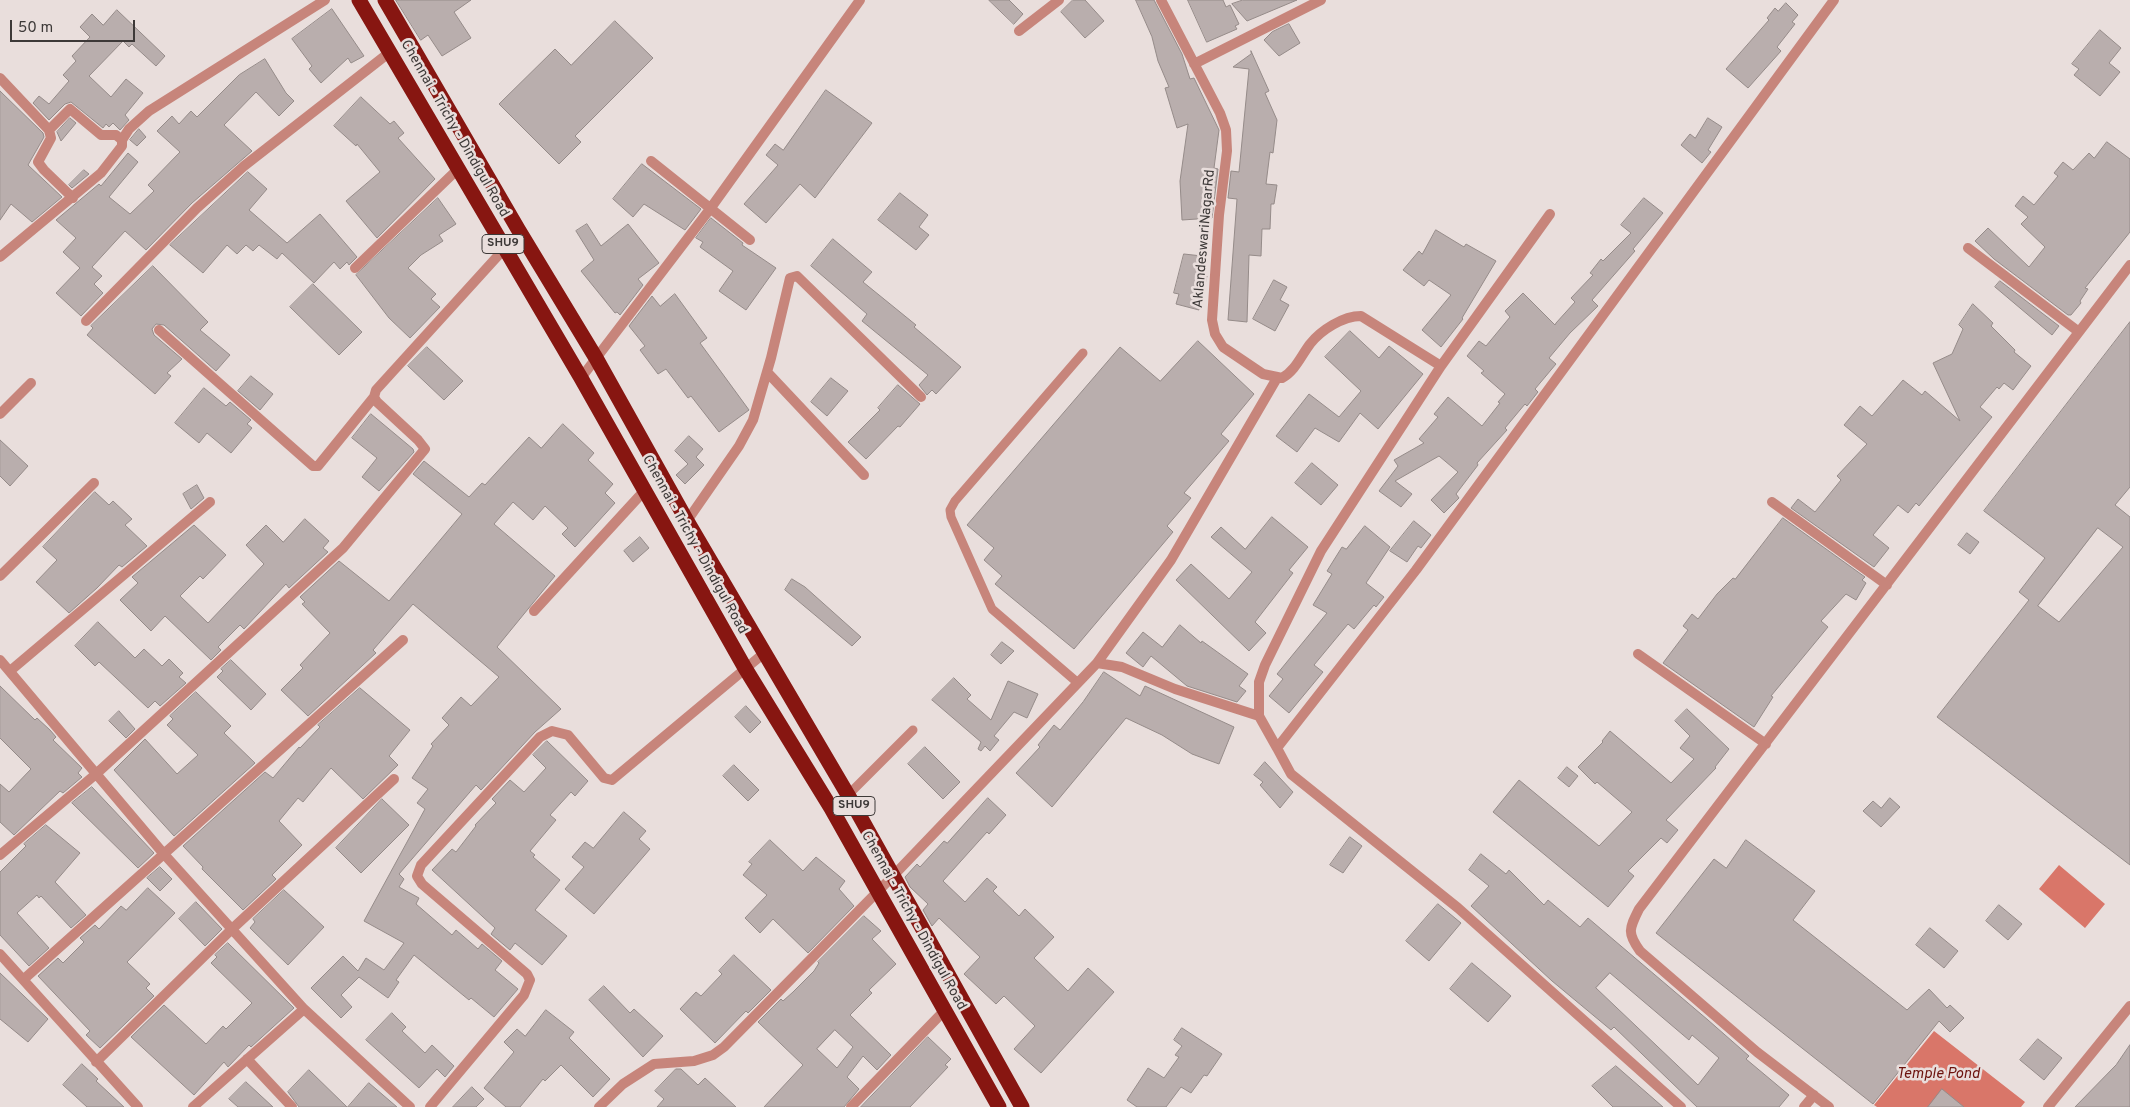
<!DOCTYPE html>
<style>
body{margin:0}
#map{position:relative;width:2130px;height:1107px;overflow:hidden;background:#e9dedc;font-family:Overpass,sans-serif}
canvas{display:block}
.scale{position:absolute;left:10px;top:20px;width:125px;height:22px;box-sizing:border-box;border:2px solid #3d3938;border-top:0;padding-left:6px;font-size:15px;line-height:18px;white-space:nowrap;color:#3d3938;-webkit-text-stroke:4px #e9dedc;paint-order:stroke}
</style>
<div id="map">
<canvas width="2130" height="1107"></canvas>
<div class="scale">50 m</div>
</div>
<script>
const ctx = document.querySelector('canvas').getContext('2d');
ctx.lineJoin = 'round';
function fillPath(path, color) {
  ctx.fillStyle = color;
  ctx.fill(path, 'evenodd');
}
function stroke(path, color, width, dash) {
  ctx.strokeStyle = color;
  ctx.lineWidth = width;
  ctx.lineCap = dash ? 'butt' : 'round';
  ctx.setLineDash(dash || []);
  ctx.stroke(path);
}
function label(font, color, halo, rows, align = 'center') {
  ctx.font = font + ' Overpass,sans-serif';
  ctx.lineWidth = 5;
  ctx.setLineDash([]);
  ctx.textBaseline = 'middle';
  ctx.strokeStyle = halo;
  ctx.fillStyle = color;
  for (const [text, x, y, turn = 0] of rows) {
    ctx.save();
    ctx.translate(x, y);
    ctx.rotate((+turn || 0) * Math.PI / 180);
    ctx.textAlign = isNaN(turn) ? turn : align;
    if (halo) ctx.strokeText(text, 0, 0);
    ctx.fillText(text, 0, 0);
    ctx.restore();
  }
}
const water = new Path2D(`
 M2059 865 2105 904 2085 928 2039 889Z
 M1934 1031 2025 1102 2021 1107H1877L1874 1105Z`);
const building = new Path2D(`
 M396 0H471L454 12 471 38 442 56 428 35 421 40Z
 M989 0H1009L1023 14 1014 24Z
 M1073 0H1085L1104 21 1085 38 1061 12Z
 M1136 0H1154L1182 54 1190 79 1194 78 1219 130 1214 168 1218 169 1212 218 1182 220 1180 181 1188 124 1177 128 1165 88 1169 87 1158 61 1152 37Z
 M1188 0H1223L1226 7 1230 5 1239 24 1235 26 1237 29 1207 42Z
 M1243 0H1297L1247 21 1232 4Z
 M1786 3 1798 15 1792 22 1795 24 1777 47 1781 51 1748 88 1726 69 1769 20 1767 18 1775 8 1778 11Z
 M332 9 364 56 351 63 348 58 321 83 309 69 312 66 292 39Z
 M117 10 165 56 156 66 132 44 129 47 123 41 89 76 111 97 126 79 143 93 125 115 129 120 120 130 113 123 109 127 106 124 103 128 71 102 65 104 49 120 33 103 39 96 49 104 69 81 63 75 76 61 72 56 90 37 80 27 92 14 103 25Z
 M615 21 653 58 575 136 581 142 559 164 499 104 555 49 571 65Z
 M1289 24 1300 43 1279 56 1264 40 1272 32Z
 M2100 30 2121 48 2109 63 2120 72 2100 96 2074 75 2079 69 2072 64Z
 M1251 51 1269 91 1265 93 1277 120 1273 153 1270 152 1266 184 1277 185 1274 204H1271L1270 229H1262L1261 256 1249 255 1247 322 1228 320 1237 199 1228 198 1231 171 1239 172 1249 69 1233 67 1251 54Z
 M265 59 286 93 294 101 279 116 256 92 224 125 252 151 192 203 146 250 125 231 92 267 102 276 94 284 103 293 81 316 56 293 80 268 63 252 76 238 56 220 99 184 101 186 128 153 138 162 109 197 130 214 154 191 148 185 180 152 157 131 172 116 179 124 191 111 197 117 239 75Z
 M826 90 872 123 815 198 800 184 766 223 744 204 778 165 766 155 775 144 783 150Z
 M0 91 43 133 44 137 28 165 62 197 32 222 11 204 0 220Z
 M361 97 390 124 394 121 404 133 398 138 435 179 377 238 346 201 380 172 357 144 356 146 334 126Z
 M70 118 76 123 61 141 57 132Z
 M1708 118 1722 127 1708 150 1711 152 1702 163 1681 145 1690 134 1695 138Z
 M139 129 146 137 137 146 130 140Z
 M2107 142 2130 159V232L2085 288 2088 289 2080 301 2081 303 2071 315H2068L1994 259 1975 241 1988 228 2029 267 2045 247 2021 224 2028 217 2015 206 2023 196 2034 205 2058 176 2054 173 2063 162 2073 170 2089 153 2094 158Z
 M642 164 701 209 685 230 644 204 633 217 613 199Z
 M84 170 89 174 72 188 69 185Z
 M248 172 267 189 249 210 287 243 320 214 357 257 349 265 347 262 340 269 334 262 314 283 282 253 277 259 259 245 253 251 246 245 237 254 227 245 203 273 170 245Z
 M900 193 928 215 919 227 929 235 916 250 878 220Z
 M438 198 456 224 439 235 443 241 421 255 408 268 436 294 431 299 440 307 410 338 389 318 356 275Z
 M1644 198 1663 213 1633 249 1635 251 1592 300 1598 306 1570 333 1549 358 1556 364 1535 389 1538 392 1527 406 1525 404 1505 428 1507 430 1477 463 1478 465 1456 494 1459 498 1444 513 1431 500 1458 472 1439 456 1395 481 1412 494 1401 507 1379 491 1398 466 1394 460 1424 443 1419 439 1438 417 1434 414 1448 397 1482 426 1500 403 1498 402 1505 394 1481 373 1484 371 1467 356 1479 341 1486 346 1510 317 1505 311 1523 293 1555 325 1556 323 1575 302 1571 298 1593 275 1590 273 1601 259 1603 261 1631 233 1621 225Z
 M711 218 743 243 742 245 776 268 746 310 719 291 733 271 700 247 703 242 696 238Z
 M587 224 601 246 628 224 659 263 638 279 643 285 620 315 617 312 615 313 581 271 594 260 576 231Z
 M1436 230 1464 247 1466 244 1496 261 1462 318 1463 319 1441 347 1422 330 1451 295 1429 280 1424 286 1403 270 1419 251 1422 254Z
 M833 239 872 272 863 282 916 325 914 327 961 367 936 394 932 390 927 395 919 385 928 375 862 321 867 314 811 266Z
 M1184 254 1202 256 1199 274 1207 276 1199 310 1176 304 1179 294 1174 293Z
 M153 266 208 322 200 330 230 355 216 371 164 325 156 324 152 329 154 335 182 359 167 373 171 376 155 394 87 335 93 328 91 326Z
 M1274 280 1287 287 1280 300 1289 305 1275 331 1253 319Z
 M2000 281 2059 326 2052 335 1995 287Z
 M313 284 362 332 339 355 290 307Z
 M675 294 707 338 700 343 749 410 719 432 691 396 688 398 666 369 658 374 640 350 645 346 629 326 652 296 660 306Z
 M1973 304 1993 323 1991 326 2015 350 2014 352 2031 366 2013 390 2004 383 1999 389 1997 387 1980 407 1992 417 1919 506 1916 503 1908 513 1898 505 1873 535 1889 548 1874 567 1791 508 1798 499 1815 512 1841 480 1837 476 1867 444 1844 425 1860 406 1872 416 1903 380 1922 395 1925 391 1960 421 1933 363 1952 354 1963 329 1959 325Z
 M2130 322V487L2115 505 2130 517V865L1937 717 2029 600 2019 592 2045 558 1984 511ZM2098 528 2123 547 2059 622 2038 606Z
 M1350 331 1379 358 1389 346 1423 374 1378 429 1360 413 1339 442 1315 428 1297 452 1276 436 1309 394 1339 417 1361 391 1325 357Z
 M1198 341 1254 394 1221 434 1229 441 1184 493 1191 498 1167 526 1173 532 1074 649 995 584 1002 576 984 560 994 548 967 525 1120 347 1160 381Z
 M427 347 463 381 444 400 408 366Z
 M251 376 273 394 260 410 238 391Z
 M831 378 848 391 827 416 811 402Z
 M898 385 920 404 900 427 898 426 866 459 848 442 880 410 878 408Z
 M204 388 226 406 230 402 251 420 247 424 252 428 231 453 207 433 199 443 175 423Z
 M371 414 413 449 414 452 379 491 362 477 377 458 352 438Z
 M563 424 594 453 588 460 613 484 605 493 615 503 575 547 562 534 568 528 545 506 533 520 513 502 494 524 555 576 497 647 561 709 535 732 481 790 476 785 399 874 404 879 399 887 419 898 416 904 452 935 456 930 478 949 482 944 502 961 495 970 518 989 494 1017 471 998 469 1000 414 955 396 980 399 982 388 998 359 977 341 995 352 1007 341 1018 311 988 343 956 358 971 366 958 384 970 404 943 364 921 425 809 417 803 428 789 412 778 433 746 431 744 449 725 442 718 461 697 471 706 499 677 413 604 373 650 376 653 308 716 281 690 303 668 300 665 330 633 302 604 305 602 300 597 339 561 389 601 462 514 413 474 424 461 469 497 482 483 485 485 529 437 541 448Z
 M689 436 703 449 696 457 704 465 685 484 676 475 688 464 675 451Z
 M0 440 28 466 10 486 0 476Z
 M1312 463 1338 485 1321 505 1295 483Z
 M197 485 204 498 191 509 183 494Z
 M95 492 109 505 113 501 132 519 125 525 147 546 122 567 119 565 97 588 69 613 36 582 57 560 43 547Z
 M1272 517 1308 547 1289 570 1293 573 1255 622 1266 633 1249 651 1176 580 1191 564 1229 599 1252 572 1211 537 1221 527 1245 549Z
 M1783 518 1865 577 1862 580 1866 583 1856 600 1846 594 1821 621 1828 627 1771 696 1773 697 1754 727 1663 663 1688 630 1683 626 1692 614 1698 619 1717 594 1733 578 1735 579Z
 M305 519 329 541 323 548 328 552 289 588 286 584 244 629 240 625 218 647 221 650 211 660 165 616 151 631 120 600 138 583 132 577 194 525 226 555 203 579 200 576 180 596 208 623 264 564 246 545 266 525 283 542Z
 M1414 521 1431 535 1421 548 1418 546 1407 562 1390 551Z
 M1365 526 1390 547 1366 583 1384 597 1376 607 1374 605 1354 629 1348 624 1314 665 1323 672 1289 713 1269 696 1283 679 1277 674 1327 613 1313 605 1332 574 1327 571 1342 547 1346 549Z
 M1967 533 1979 542 1970 554 1958 545Z
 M640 537 649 548 633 562 624 551Z
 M792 579 805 587 861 637 852 646 785 590Z
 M98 622 135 658 144 649 162 666 169 659 183 673 179 677 186 683 160 706 155 701 148 708 99 662 95 666 75 646Z
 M1180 625 1201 643 1202 641 1248 674 1239 686 1246 691 1237 702 1187 686 1151 656 1143 667 1126 653 1143 632 1162 647Z
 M1002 642 1014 651 1001 664 991 655Z
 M231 660 266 694 251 710 217 677 223 671 221 669Z
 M1104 672 1140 696 1145 686 1234 727 1219 764 1192 754 1162 735 1126 718 1052 807 1016 773 1040 747 1038 745 1054 725 1060 730 1083 702Z
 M954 678 971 695 967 699 991 720 1008 681 1038 694 1027 718 1014 712 994 736 999 740 990 751 985 746 981 751 978 749 981 742 932 700Z
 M0 686 35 720 37 718 50 730 56 737 53 740 82 768 78 773 82 777 63 793 60 791 14 835 0 822V784L9 792 31 769 0 738Z
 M360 688 410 730 389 756 398 765 363 799 331 768 303 802 298 798 279 821 302 845 272 875 276 879 243 910 202 869 203 867 183 846 265 772 273 778 299 747 300 748 320 727 318 725Z
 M196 692 231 726 224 733 255 763 174 836 114 770 145 739 177 774 198 755 167 725 173 719 170 716Z
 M746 706 761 722 750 733 735 717Z
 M1687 709 1729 749 1715 767 1716 768 1666 820 1678 830 1667 843 1661 838 1628 871 1634 876 1608 907 1493 812 1519 780 1599 846 1632 812 1597 782 1595 784 1578 767 1603 742 1602 741 1610 731 1671 783 1694 759 1680 748 1690 736 1675 721Z
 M119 711 135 729 126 738 109 721Z
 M547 741 588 781 575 796 571 792 550 815 556 820 530 851 535 855 533 857 560 880 535 910 567 936 542 965 515 943 510 950 491 934 495 928 432 870 452 849 456 852 476 826 475 825 496 803 492 799 510 780 524 792 546 768 533 755Z
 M925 747 960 782 943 799 908 764Z
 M1265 762 1293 792 1280 808 1260 785 1263 782 1254 775Z
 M734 765 759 790 748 801 723 776Z
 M1567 767 1578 776 1569 787 1558 778Z
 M92 787 154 853 138 868 72 803Z
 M988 798 1006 815 989 834 987 832 943 881 965 902 987 878 997 887 993 891 1019 916 1025 909 1054 937 1034 958 1068 991 1088 968 1114 992 1041 1073 1014 1049 1035 1026 1004 996 996 1004 964 974 980 957 939 918 932 926 923 910 928 904 910 887 905 877 917 864 920 867 944 841 947 843Z
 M1890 798 1900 807 1881 827 1863 811 1873 801 1881 808Z
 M382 799 409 825 361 873 336 848Z
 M624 812 646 831 639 839 650 849 594 914 565 889 584 867 572 857 585 842 593 848Z
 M46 825 80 853 55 882 86 915 71 928 41 896 39 898 37 895 17 913 49 948 29 966 0 935V872L26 846 24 844Z
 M1350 837 1362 846 1343 873 1330 865Z
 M770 840 803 871 816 857 845 881 839 889 854 906 808 953 773 919 760 933 745 918 767 895 743 875 752 864 749 862Z
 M1746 840 1815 891 1793 920 1907 1010 1929 989 1947 1008 1950 1005 1964 1018 1950 1032 1939 1021 1873 1104 1656 933 1714 859 1726 868Z
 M1481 854 1506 874 1509 870 1544 905 1548 900 1580 927 1588 918 1708 1020 1749 1056 1746 1059 1789 1095 1779 1107H1697L1614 1027 1611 1030 1552 981 1471 906 1489 886 1469 870ZM1610 973 1689 1040 1692 1035 1719 1058 1698 1085 1596 988Z
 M160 867 172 879 160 891 147 878Z
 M148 888 175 913 127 962 150 984 146 988 154 996 100 1048 86 1035 90 1031 38 976 58 958 63 963 84 942 80 938 95 925 99 929 121 906 126 910Z
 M284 890 324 927 288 965 250 928 255 922 253 919Z
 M196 902 222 929 205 946 179 919Z
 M1438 904 1461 923 1429 961 1406 941Z
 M1999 905 2022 924 2008 940 1986 921Z
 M864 916 881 931 872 939 896 964 869 990 872 993 850 1015 891 1055 877 1070 863 1056 847 1077 859 1089 844 1107H764L803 1065 758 1022 781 999 783 1001 793 992 814 971 819 963 818 962ZM835 1030 853 1047 837 1068 817 1049Z
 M1930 928 1958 951 1944 968 1916 945Z
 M228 943 294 1008 251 1047 249 1045 228 1067 224 1062 194 1095 131 1037 164 1005 206 1044 223 1026 226 1029 252 1003 211 963 217 957 215 955Z
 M734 955 771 990 748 1013 746 1011 715 1043 680 1009 696 992 701 996 722 974 719 971Z
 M1472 963 1511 996 1488 1022 1450 989Z
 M0 973 48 1019 28 1042 0 1019Z
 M604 986 630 1013 634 1009 663 1036 643 1057 589 1000Z
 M546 1010 574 1032 569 1038 610 1079 593 1097 561 1065 545 1081 543 1079 520 1107H506L484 1088 514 1052 504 1042 517 1029 525 1036Z
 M392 1013 406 1027 402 1031 425 1053 432 1045 454 1066 445 1077 437 1069 419 1088 366 1040Z
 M1182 1028 1222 1054 1207 1076 1204 1075 1191 1093 1181 1087 1166 1107H1137L1127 1100 1148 1068 1164 1078 1179 1057 1175 1055 1182 1046 1174 1040Z
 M928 1037 951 1059 945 1065 948 1067 910 1107H861Z
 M2038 1039 2062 1058 2044 1080 2020 1060Z
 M2130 1045V1107H2075L2116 1065Z
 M82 1064 98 1079 96 1081 124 1107H87L63 1085Z
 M1616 1066 1663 1107H1613L1592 1086Z
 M676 1069H681L698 1085 705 1078 736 1107H657L664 1099 655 1091Z
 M309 1070 347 1107H299L288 1092Z
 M246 1082 273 1107H238L229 1099Z
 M369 1083 397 1107H348Z
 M472 1087 484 1099 476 1107H453Z
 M1942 1089 1964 1107H1928Z`);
const lane = new Path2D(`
 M1078 683 992 609 951 517 950 510 955 501 1083 353
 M848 795 913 730`);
const street = new Path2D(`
 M1161 0 1220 113 1226 130 1227 151 1219 215 1212 320 1215 334 1223 347 1263 374 1282 378C1295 371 1301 356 1310 344 1321 330 1343 316 1361 316L1441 366
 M1019 31 1059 0
 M1194 64 1321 0
 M0 78 49 130 51 138 38 162 44 170 73 198
 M49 130 70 109 101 135H116L122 140
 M651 161 750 240
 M1968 248 2079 332
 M0 257 101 173 122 146V140L129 129 149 111 325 0
 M355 268 459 168
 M86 321 197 208 244 166 390 52
 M159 330 313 466H318L374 397
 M767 372 864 475
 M581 378 710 209 860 0
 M0 414 31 383
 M1772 502 1887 585
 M687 521 739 446 753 420 771 358 790 278 797 276 921 397
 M0 576 94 483
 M534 611 645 490
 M1638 654 1766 744
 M0 660 163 853 304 1009 410 1107
 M1097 663 1171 560 1277 378
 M10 671 210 502
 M1277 748 1259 716V682L1265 665 1321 551 1441 366 1550 214
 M0 855 96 774 343 548 425 449 418 440 377 402 374 397 376 390 505 248
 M0 954 138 1107
 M24 979 403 640
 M247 1059 292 1107
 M96 1062 232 929 394 779
 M193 1107 304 1009
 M430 1107 524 995 530 980 527 974 422 884 417 876 421 865 540 737 552 731 568 735 604 778 612 780 763 654
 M599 1107 623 1084 654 1064 694 1061 713 1055 724 1047 894 875 1097 663 1122 667 1175 689 1259 716
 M851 1107 945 1010
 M1681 1107 1458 908 1291 774 1277 748 1416 570 1834 0
 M1804 1107 1814 1095
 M1829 1107 1757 1052 1640 951C1627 933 1629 929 1639 909L2130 265
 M2048 1107 2130 1006`);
const highway = new Path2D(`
 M359 0 581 378 745 668 831 808 999 1107
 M385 0 518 229 596 358 687 521 848 795 1022 1107`);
const shields = [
 [503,244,42],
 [854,806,42]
];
const shieldNames = [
 ["SHU9",503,244],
 ["SHU9",854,806]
];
const streetNames = [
 ["Chennai - Trichy - Dindigul Road",454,129,60],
 ["AklandeswariNagarRd",1205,239,-85],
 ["Chennai - Trichy - Dindigul Road",694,545,61],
 ["Chennai - Trichy - Dindigul Road",913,921,61]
];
const waterNames = [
 ["Temple Pond",1938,1075]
];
fillPath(water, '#d97669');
fillPath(building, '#b9aead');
stroke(building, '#958b89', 1);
stroke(lane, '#c7857b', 9);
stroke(street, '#c7857b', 10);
stroke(highway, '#871611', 15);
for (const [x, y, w] of shields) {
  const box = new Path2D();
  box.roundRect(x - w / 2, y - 9.5, w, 19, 4);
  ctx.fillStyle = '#e9dedc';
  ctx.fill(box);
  stroke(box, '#3d3938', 1);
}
label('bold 12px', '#3d3938', null, shieldNames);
label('14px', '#3d3938', '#e9dedc', streetNames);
label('italic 15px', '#6c120d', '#e9dedc', waterNames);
</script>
